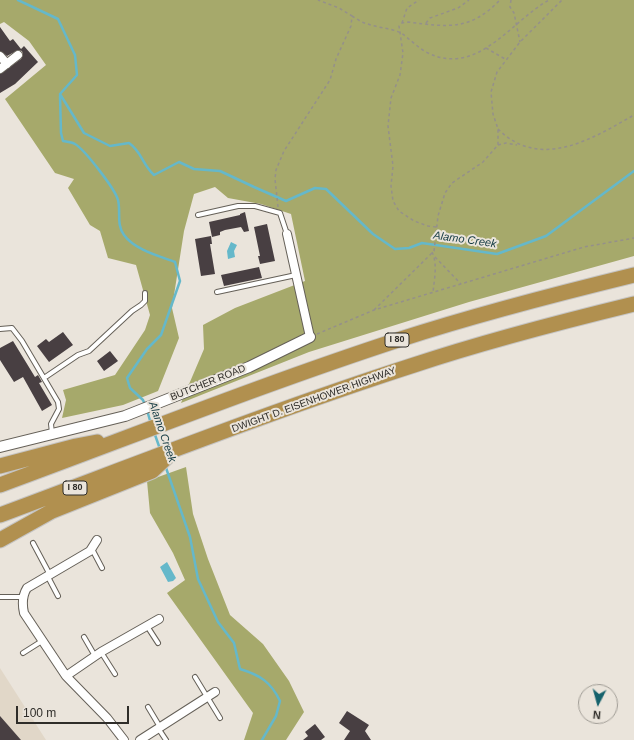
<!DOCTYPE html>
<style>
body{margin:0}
#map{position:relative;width:634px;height:740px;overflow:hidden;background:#eae4db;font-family:Arial,sans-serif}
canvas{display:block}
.north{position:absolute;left:578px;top:684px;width:40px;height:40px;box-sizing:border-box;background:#eae4db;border:1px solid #9f9b94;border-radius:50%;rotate:186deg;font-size:11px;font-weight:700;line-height:16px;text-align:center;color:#2f2d29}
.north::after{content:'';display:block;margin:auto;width:14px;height:18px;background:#15626c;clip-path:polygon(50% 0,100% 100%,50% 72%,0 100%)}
.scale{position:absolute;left:16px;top:706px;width:113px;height:18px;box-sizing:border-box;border:2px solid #2f2d29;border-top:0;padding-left:5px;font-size:12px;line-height:14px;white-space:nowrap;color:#2f2d29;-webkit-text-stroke:3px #eae4db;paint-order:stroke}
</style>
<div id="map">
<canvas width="634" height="740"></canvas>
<div class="north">N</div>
<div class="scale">100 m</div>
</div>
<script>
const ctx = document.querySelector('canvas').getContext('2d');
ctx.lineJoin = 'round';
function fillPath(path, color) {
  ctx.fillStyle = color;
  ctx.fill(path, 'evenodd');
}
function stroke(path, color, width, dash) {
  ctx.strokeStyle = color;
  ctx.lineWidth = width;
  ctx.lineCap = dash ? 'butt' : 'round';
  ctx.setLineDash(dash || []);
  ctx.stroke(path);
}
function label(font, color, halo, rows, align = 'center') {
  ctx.font = font + ' Arial,sans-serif';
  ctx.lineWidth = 4;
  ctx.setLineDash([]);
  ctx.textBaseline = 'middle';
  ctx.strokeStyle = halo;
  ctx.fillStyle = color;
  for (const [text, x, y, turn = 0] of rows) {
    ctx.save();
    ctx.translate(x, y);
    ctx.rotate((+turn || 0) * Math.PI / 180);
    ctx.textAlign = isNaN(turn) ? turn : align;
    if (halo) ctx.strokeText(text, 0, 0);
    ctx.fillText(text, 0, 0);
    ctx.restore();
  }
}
const built = new Path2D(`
 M0 668 46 740H0Z`);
const forest = new Path2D(`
 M0 0H634V256L469 302 309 352 181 403 204 349 203 325 235 308 305 281 291 214 261 204 228 198 215 187 194 194 184 231 172 308 179 338 158 391 123 405 62 418 66 400 63 390 115 375 145 330 150 315 136 265 108 258 100 231 90 225 68 188 74 179 55 173 5 99 46 65 29 41 4 22 0 24Z
 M186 467 193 514 208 559 230 615 263 644 289 681 304 712 286 740H244L253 713 167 593 185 580 173 553 150 513 147 481Z`);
const water = new Path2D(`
 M231 242 237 245 234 251 235 257 228 259 227 251Z
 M167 562 176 578 173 581 168 582 160 567Z`);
const stream = new Path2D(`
 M18 0 58 19 75 55 77 75 60 94 84 133 110 146 129 143C142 152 142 164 154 175L179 162 194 169 220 171 254 187 286 201 315 188 326 189 373 234 395 249 409 248 422 243 497 254 546 236 634 171
 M60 96 61 133 63 141C67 142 72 142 75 144 85 150 115 189 118 200 121 212 116 224 124 235 135 250 159 256 175 262L180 281 161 335 147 349 127 378 130 388 143 400 145 405
 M147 410 151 424
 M154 432 160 449
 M165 465 190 537 198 579 218 622 234 643 240 669C260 675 271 682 280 701L276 716 262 740`);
const building = new Path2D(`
 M0 27 10 41 13 39 21 49 24 46 38 62 15 84 0 93V74L21 59 23 55 22 51 18 50 7 56 0 51Z
 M245 212 249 231 244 232 241 227 225 230 220 232V235L212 237 209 222 240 215V214Z
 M267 224 275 261 260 264 258 256H260L254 227Z
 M211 236 212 244H210L215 274 201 276 195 239Z
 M259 267 262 278 224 286 221 275Z
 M63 332 73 345 49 362 37 346 46 339 49 342Z
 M13 341 35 377 38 375 42 382 39 383 52 405 42 411 23 377 14 382 0 360V348Z
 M110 351 118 361 104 371 97 361Z
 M347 711 369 725 365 731 371 740H344L350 731 339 723Z
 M0 716 21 740H0Z
 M315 724 325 737 321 740H303L308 736 305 732Z`);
const path = new Path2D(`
 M511 0 510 7 514 13 520 42
 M352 16C357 19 362 23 368 24 378 28 391 28 401 33 410 39 418 48 428 53 478 77 511 21 549 0
 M402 23 407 8 419 0
 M426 23 430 18 458 8 469 0
 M486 48 505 59
 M498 129C540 171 592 139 634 115
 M498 145 506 143 517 145
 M278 207 275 179 276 170 284 151 330 80 336 59 351 26 352 16 339 8 318 0
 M436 227 428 226 414 221 399 211 393 201 391 186 393 166 388 126 391 98 400 75 403 53 399 26 402 23 408 22C448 27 470 31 500 0
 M432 252C438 264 434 280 433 293
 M435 257 461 284
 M374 310 434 251 438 216 445 193 452 183 483 162 498 145V129L493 114 491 92 497 72 520 42 562 0
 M317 334 374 310 584 247 634 238`);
const service = new Path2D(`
 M198 215 238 206H255L280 213 287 234
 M217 292 296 275
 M0 329 12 328 22 341 58 402 59 409 51 424 52 433
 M44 378 78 355 89 351 132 311 141 305 145 301V293
 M33 543 49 573
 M92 549 102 568
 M47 575 58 596
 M0 597H23
 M147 626 158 643
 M84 637 95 656
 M101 652 115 674
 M23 653 42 641
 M195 677 220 718
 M148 707 160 727
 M158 728 166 740`);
const minor = new Path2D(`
 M0 56 7 64
 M0 69 18 55
 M287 234 310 337
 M97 540 90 551 27 588C22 596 22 604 24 613L66 676 107 718 124 740
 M66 676 101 652 159 619
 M140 740 215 692`);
const tertiary = new Path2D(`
 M0 447 125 416 249 367 310 337`);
const motorway = new Path2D(`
 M0 466 76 446 97 442
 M0 485C133 436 266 383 401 339 478 314 556 294 634 275
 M0 515C137 464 274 410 414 365 486 341 560 322 634 304
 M0 540 52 511 152 471 168 456`);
const shields = [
 [397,340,24],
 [75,488,24]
];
const shieldNames = [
 ["I 80",397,340],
 ["I 80",75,488]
];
const streetNames = [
 ["BUTCHER ROAD",208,383,-22],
 ["DWIGHT D. EISENHOWER HIGHWAY",314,400,-20]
];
const waterNames = [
 ["Alamo Creek",465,240,8],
 ["Alamo Creek",162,432,71]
];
fillPath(built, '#e1d7c8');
fillPath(forest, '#a6a96b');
fillPath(water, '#65b8ca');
stroke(stream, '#65b8ca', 2.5);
fillPath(building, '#483f42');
stroke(service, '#656058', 6);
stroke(minor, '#656058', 10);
stroke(tertiary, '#656058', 12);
stroke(motorway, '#c5c4c3', 17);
stroke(path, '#95908a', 1.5, [3, 3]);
stroke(service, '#fff', 4);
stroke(minor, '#fff', 8);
stroke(tertiary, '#fff', 10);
stroke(motorway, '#b1904f', 15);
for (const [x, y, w] of shields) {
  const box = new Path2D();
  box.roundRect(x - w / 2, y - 7, w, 14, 3);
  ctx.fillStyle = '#eae4db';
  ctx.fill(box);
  stroke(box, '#2f2d29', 1);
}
label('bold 9px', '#2f2d29', null, shieldNames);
label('10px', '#2f2d29', '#eae4db', streetNames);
label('italic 11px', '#123942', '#eae4db', waterNames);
</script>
